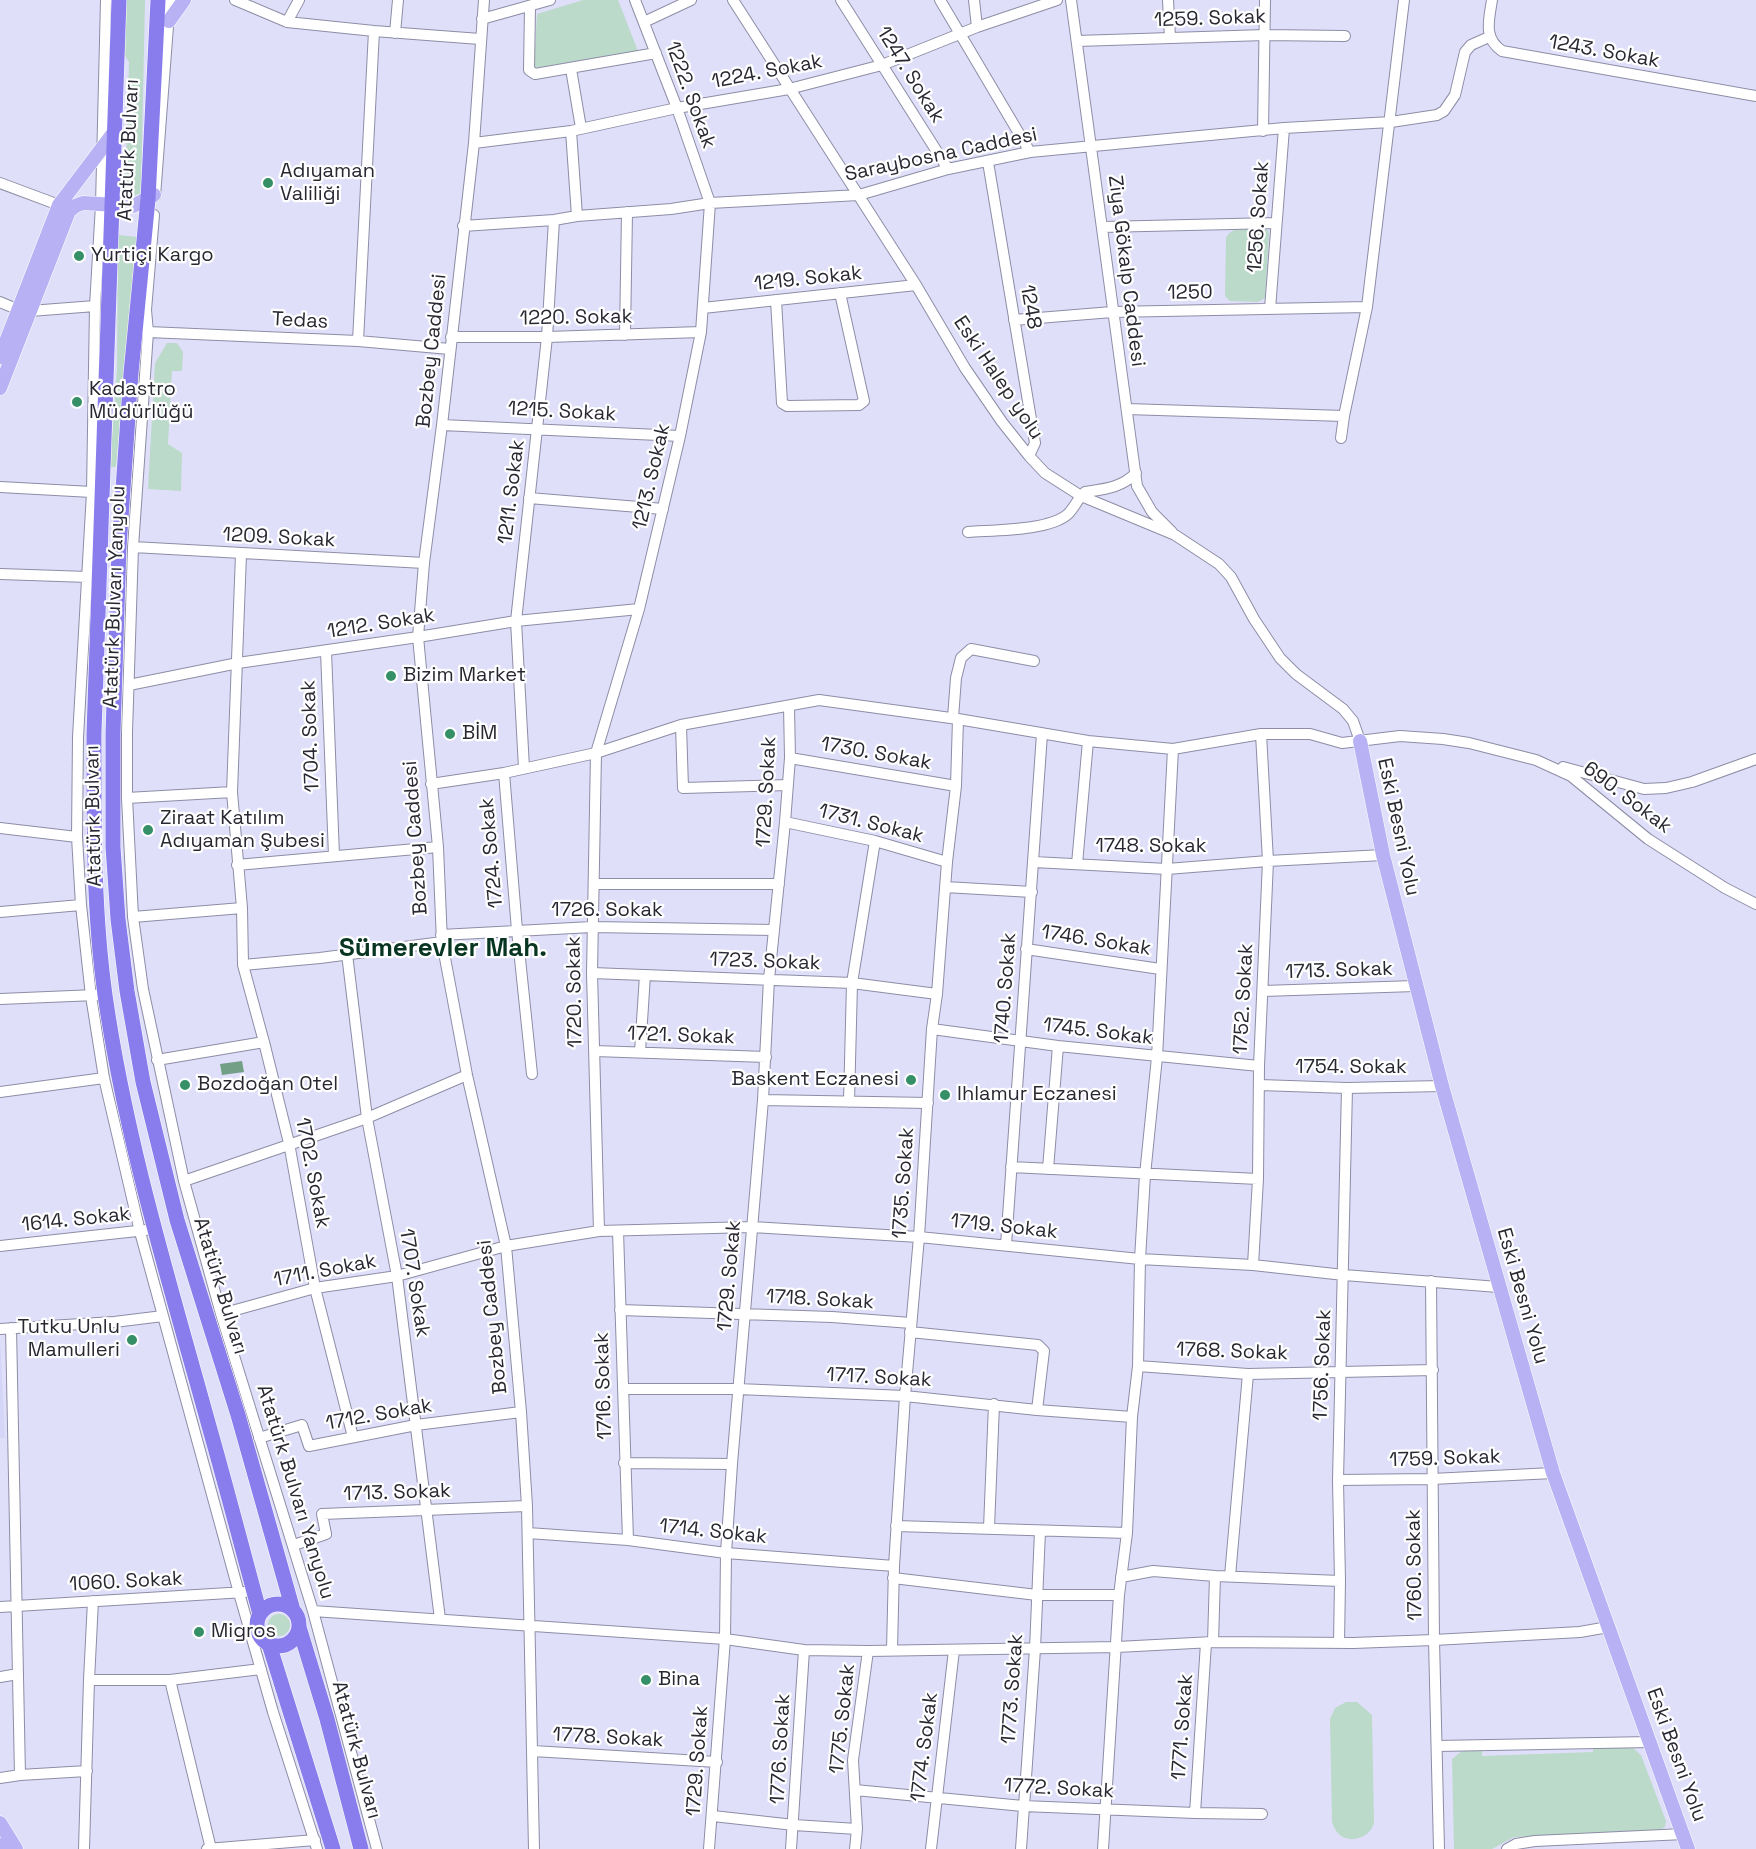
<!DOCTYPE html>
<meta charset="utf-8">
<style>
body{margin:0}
canvas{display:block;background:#dfdffa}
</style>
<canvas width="1756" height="1849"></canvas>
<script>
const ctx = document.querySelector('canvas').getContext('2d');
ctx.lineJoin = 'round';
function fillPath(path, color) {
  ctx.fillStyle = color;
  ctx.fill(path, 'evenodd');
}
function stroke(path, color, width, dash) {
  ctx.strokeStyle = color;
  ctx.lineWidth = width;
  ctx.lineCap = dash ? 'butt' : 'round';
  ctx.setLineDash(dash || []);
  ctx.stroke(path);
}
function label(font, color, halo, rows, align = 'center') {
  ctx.font = font + ' "Space Grotesk",sans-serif';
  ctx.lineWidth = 4.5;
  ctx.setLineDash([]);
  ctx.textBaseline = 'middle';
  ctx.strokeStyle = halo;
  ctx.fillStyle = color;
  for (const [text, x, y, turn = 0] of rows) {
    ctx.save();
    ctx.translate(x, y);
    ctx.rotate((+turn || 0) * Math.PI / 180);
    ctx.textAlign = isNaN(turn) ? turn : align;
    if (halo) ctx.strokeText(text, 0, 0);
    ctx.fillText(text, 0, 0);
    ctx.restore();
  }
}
const built = new Path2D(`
 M0 1339 5 1438H0Z`);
const green = new Path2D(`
 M126 0H145L141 193 132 197 125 193 129 62 124 54Z
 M583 0H618L638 51 534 68 537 14Z
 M1262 228 1268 230 1269 234 1265 298 1258 302 1230 301 1225 296 1226 238C1232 225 1248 228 1262 228Z
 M118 235 137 237 116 467H110L117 369Z
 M167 343H177L183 352 182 371H172L168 444 182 453 181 491 148 489 155 363Z
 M268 1625a11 11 0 1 1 22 0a11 11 0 1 1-22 0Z
 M1346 1702H1357L1372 1715 1374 1823C1371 1835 1356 1843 1343 1837 1337 1834 1334 1828 1332 1822L1330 1719 1335 1708Z
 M1593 1747H1632L1641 1755 1666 1821 1665 1827 1660 1830 1514 1837 1492 1849H1454L1452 1759 1462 1751 1482 1750V1756L1593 1752Z`);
const water = new Path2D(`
 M242 1061 244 1072 222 1075 220 1064Z`);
const minor = new Path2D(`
 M106 0 101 205 95 306 92 492 78 737 77 837 81 905 91 996 104 1078 140 1232 239 1593 273 1712 317 1849
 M235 0 287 22 374 31 480 39
 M484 0 474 143 442 425 424 563 418 637 438 847 442 942 467 1075 506 1246 521 1412 527 1506 534 1849
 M733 0 916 285 965 368 1002 422 1029 456 1045 473 1081 496 1175 535 1219 564 1231 577 1254 619 1280 658 1296 674 1343 709 1353 721 1360 741
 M841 0 948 169
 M940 0 1030 152
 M974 0 977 27
 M1071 0 1137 486 1152 512 1172 532
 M1168 0 1170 38
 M1492 0C1489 20 1483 38 1502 51L1756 96
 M530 7 529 70 535 74 656 53
 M482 19 550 0
 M287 22 299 0
 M644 22 691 0
 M395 33 398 0
 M1077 41 1265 35 1345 36
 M571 69 581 128
 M571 131 577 216
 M1263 131 1265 0
 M474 143 571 131 677 108 789 89 882 65 977 27 1057 0
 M988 162 1035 443 1029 456
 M0 183 59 205
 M155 196 170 0
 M154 215 146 310 148 332 133 547 127 732V798L133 917 143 989 184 1181 221 1314 313 1611 377 1849
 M463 226 554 220 577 216 671 209 710 203 859 195 948 169 1030 152 1284 128 1391 122 1437 115 1444 111 1455 95 1465 52 1471 45 1489 37
 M1102 227 1275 223
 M776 300 782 403 787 406 859 405 864 401 840 293
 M0 302 19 310
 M703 308 916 285
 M1270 309 1284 128
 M30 311 95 306
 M1014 320 1112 312 1367 307
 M148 332 358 341 450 349
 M625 335 627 212
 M451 337H547L701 332
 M358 341 374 31
 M1127 409 1344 416 1367 307 1404 0
 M442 425 680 436
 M1341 438 1344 416
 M0 487 92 492
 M529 498 663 509
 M968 532C994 530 1049 531 1068 514 1075 507 1078 498 1085 492 1105 489 1121 488 1136 473
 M133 547 424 563
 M241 554 232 792 242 908 243 965 264 1042 289 1143 315 1288 353 1437
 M0 574 88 577
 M326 651 334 856
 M129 685 238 663 418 637 516 621 639 609
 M953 718 956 678 961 658 971 649 1034 661
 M681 725 683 788 788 785
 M790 758 956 786
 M1563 767 1644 789 1666 788 1692 782 1756 759
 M524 768 516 621 547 337 554 220
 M504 773 517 930 532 1074
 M431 784 504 773 596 753 681 725 819 700 958 719 1088 741 1173 749 1261 734H1310L1342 743 1400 736 1443 739 1469 743 1536 760 1571 776 1648 839 1725 888 1756 904
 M127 798 232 792
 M785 822 875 841 947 862
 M0 828 77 837
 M1034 862 1167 869 1268 861 1383 855
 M1077 864 1088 741
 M237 865 438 847
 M594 884H779
 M945 887 1032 892
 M0 912 81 905
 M133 917 242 908
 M441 935 592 927 774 930
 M1026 949 1160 969
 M347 954 367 1118 397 1276 440 1619
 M243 965 320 958 442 942
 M592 973 852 983 937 994
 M1263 991 1415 986
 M0 999 96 995
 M932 1029 1058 1046 1259 1066
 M595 1051 766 1057
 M640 1052 645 975
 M157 1060 264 1042
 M1260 1085 1347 1088 1442 1086
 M0 1092 104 1078
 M763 1100 928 1103
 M849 1102 852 983 875 841
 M1011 1167 1258 1179
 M1048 1169 1058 1046
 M184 1181 367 1118 467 1075
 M599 1231 592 973 596 753 639 609 680 436 701 332 710 203 677 108 635 0
 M618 1231 628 1540
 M1006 1245 1042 734
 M0 1246 146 1230
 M1253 1265 1258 1179 1259 1066 1268 861 1261 734
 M1431 1281 1434 1640 1439 1849
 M620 1310 832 1317 911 1323
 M221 1314 315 1288 397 1276 506 1246 599 1231 752 1227 919 1237 1140 1259 1253 1265 1344 1275 1498 1287
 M11 1328 20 1775
 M0 1329 114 1322 163 1316
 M910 1332 1038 1345 1044 1351 1037 1410
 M1138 1366 1248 1374 1433 1370
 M623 1389H738L905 1396 1037 1410 1132 1417
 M259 1438 302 1425 309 1446 416 1425 521 1412
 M624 1463 732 1464
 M1338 1480 1432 1479 1553 1473
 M896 1526 1127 1533
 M989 1528 994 1404
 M528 1533 628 1540 726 1553 894 1566
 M294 1545 326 1534 322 1514 527 1506
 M1230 1576 1248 1374
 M1121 1577 1153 1571 1215 1576 1340 1581
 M893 1578 1037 1595H1119
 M0 1607 245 1592
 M313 1611 725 1639 804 1650 868 1651 1117 1647 1213 1642 1353 1643 1434 1640 1580 1632 1608 1627
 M1213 1642 1215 1576
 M1339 1643 1340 1581 1338 1480 1347 1088
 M892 1650 894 1566 905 1396 919 1237 932 1029 937 994 947 862 956 786 958 719
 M0 1677 18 1674
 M89 1680H170L261 1669
 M170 1680 211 1849
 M1437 1746 1650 1742
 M533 1751 717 1762
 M0 1778 20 1775 87 1771
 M855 1790 1023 1806 1195 1813 1262 1814
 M1195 1813 1206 1643
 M713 1816 794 1825 857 1829
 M84 1849 89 1680 93 1601
 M207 1849 315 1840
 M709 1849 725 1639 726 1553 732 1464 763 1100 769 979 785 822 790 758 789 706
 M791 1849 804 1650
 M855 1849 857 1829 853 1760 868 1651
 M931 1849 954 1650
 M1021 1849 1035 1649 1040 1531
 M1103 1849 1119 1595 1127 1533 1132 1417 1138 1366 1140 1259 1145 1175 1157 1057 1173 749
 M1507 1849 1516 1844 1535 1841 1684 1834`);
const major = new Path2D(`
 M169 21 184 0
 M0 357 59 205 115 131
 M0 388 69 211 75 206 83 203 133 206 154 195
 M1360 741 1383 855 1442 1086 1553 1473 1688 1849
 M0 1823 16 1849
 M0 1845 2 1849`);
const highway = new Path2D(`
 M119 0 94 733C94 821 93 909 105 995 126 1142 170 1284 209 1426 227 1489 243 1552 260 1614
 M158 0 148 199 131 373 119 547 113 733V847L118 919 127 991 143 1082 177 1220 238 1415 293 1610
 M257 1625a21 21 0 1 1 42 0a21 21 0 1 1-42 0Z
 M299 1627 327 1719 361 1849
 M269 1644 333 1849`);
const markers = [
 [268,183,6,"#359067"],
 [79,256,6,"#359067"],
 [77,402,6,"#359067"],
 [391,676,6,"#359067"],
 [450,734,6,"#359067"],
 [148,830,6,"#359067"],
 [911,1080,6,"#359067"],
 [185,1085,6,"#359067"],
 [945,1095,6,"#359067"],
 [132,1340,6,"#359067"],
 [199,1632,6,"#359067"],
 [646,1680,6,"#359067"]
];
const streetNames = [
 ["1259. Sokak",1210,19,-2],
 ["1243. Sokak",1604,52,10],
 ["1224. Sokak",767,72,-11],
 ["1247. Sokak",910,75,58],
 ["1222. Sokak",690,95,70],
 ["Atatürk Bulvarı",129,150,-87],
 ["Saraybosna Caddesi",941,155,-12],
 ["1256. Sokak",1259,217,-86],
 ["Ziya Gökalp Caddesi",1126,271,83],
 ["1219. Sokak",808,279,-6],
 ["1250",1190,293,-1],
 ["1248",1030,307,80],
 ["1220. Sokak",576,318,-1],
 ["Tedas",300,321,3],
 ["Bozbey Caddesi",432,351,-84],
 ["Eski Halep yolu",998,378,56],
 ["1215. Sokak",562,412,3],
 ["1213. Sokak",652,477,-77],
 ["1211. Sokak",512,492,-83],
 ["1209. Sokak",279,538,3],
 ["Atatürk Bulvarı Yanyolu",115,597,-88],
 ["1212. Sokak",381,624,-9],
 ["1704. Sokak",311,736,-92],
 ["1730. Sokak",876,754,10],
 ["1729. Sokak",767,792,-87],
 ["690. Sokak",1627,798,37],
 ["Atatürk Bulvarı",94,816,-91],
 ["1731. Sokak",871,824,14],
 ["Eski Besni Yolu",1398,827,78],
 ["Bozbey Caddesi",416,838,-94],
 ["1748. Sokak",1151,847],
 ["1724. Sokak",492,853,-95],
 ["1726. Sokak",607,911],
 ["1746. Sokak",1096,941,9],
 ["1723. Sokak",765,962,2],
 ["1713. Sokak",1339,971,-2],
 ["1740. Sokak",1006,988,-86],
 ["1720. Sokak",575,992,-91],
 ["1752. Sokak",1244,999,-87],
 ["1745. Sokak",1098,1032,7],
 ["1721. Sokak",681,1036,2],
 ["1754. Sokak",1351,1068],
 ["1702. Sokak",312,1173,79],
 ["1735. Sokak",904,1183,-86],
 ["1614. Sokak",76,1220,-6],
 ["1719. Sokak",1004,1227,6],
 ["1711. Sokak",325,1271,-11],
 ["1729. Sokak",730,1276,-85],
 ["1707. Sokak",414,1283,81],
 ["Atatürk Bulvarı",220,1286,73],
 ["Eski Besni Yolu",1522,1296,74],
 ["1718. Sokak",820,1300,3],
 ["Bozbey Caddesi",493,1317,-96],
 ["1768. Sokak",1232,1352,2],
 ["1756. Sokak",1323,1365,-88],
 ["1717. Sokak",879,1378,3],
 ["1716. Sokak",604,1386,-92],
 ["1712. Sokak",379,1415,-10],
 ["1759. Sokak",1445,1459,-2],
 ["Atatürk Bulvarı Yanyolu",295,1492,73],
 ["1713. Sokak",397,1493,-2],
 ["1714. Sokak",713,1532,6],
 ["1760. Sokak",1415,1565,-91],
 ["1060. Sokak",126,1582,-3],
 ["1773. Sokak",1013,1689,-86],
 ["1775. Sokak",843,1719,-84],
 ["1771. Sokak",1183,1727,-86],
 ["1778. Sokak",608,1738,3],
 ["1774. Sokak",925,1747,-83],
 ["1776. Sokak",781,1749,-87],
 ["Atatürk Bulvarı",356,1750,75],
 ["Eski Besni Yolu",1676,1755,70],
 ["1729. Sokak",698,1761,-86],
 ["1772. Sokak",1059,1789,3]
];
const poiNames = [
 ["Adıyaman",280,172],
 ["Valiliği",280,195],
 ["Yurtiçi Kargo",91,256],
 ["Kadastro",89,390],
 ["Müdürlüğü",89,413],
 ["Bizim Market",403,676],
 ["BİM",462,734],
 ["Ziraat Katılım",160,819],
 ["Adıyaman Şubesi",160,842],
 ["Baskent Eczanesi",899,1080,"right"],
 ["Bozdoğan Otel",197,1085],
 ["Ihlamur Eczanesi",957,1095],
 ["Tutku Unlu",120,1328,"right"],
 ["Mamulleri",120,1351,"right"],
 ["Migros",211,1632],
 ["Bina",658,1680]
];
const districtNames = [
 ["Sümerevler Mah.",443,949]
];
fillPath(built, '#d5d5f7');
fillPath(green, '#bcdac9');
fillPath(water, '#729f86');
stroke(minor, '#8d8da6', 12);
stroke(major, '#fff', 15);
stroke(highway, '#fff', 16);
stroke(minor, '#fff', 10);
stroke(major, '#b8b1f4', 14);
stroke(highway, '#897ded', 15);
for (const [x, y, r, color] of markers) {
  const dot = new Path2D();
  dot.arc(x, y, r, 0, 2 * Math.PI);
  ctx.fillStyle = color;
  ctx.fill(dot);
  stroke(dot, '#fff', 2);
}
label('20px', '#282832', '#fff', streetNames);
label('20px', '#282832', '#fff', poiNames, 'left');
label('bold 26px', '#073522', '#fff', districtNames);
</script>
